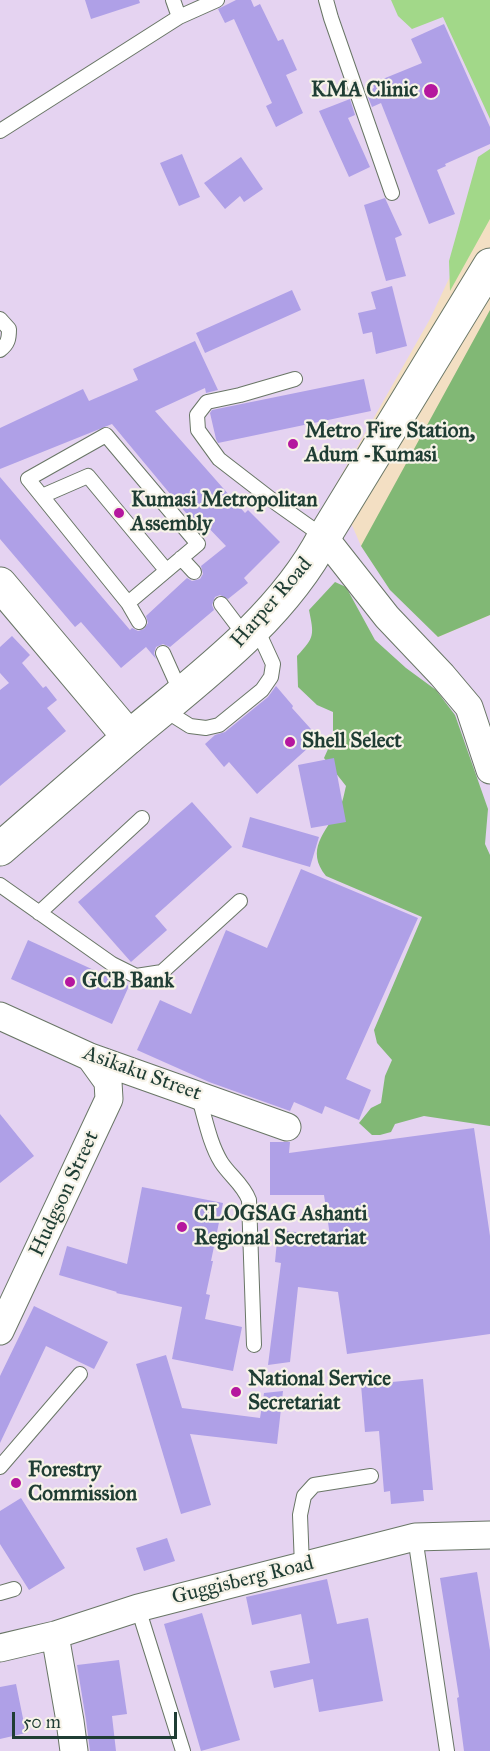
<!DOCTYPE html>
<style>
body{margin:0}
#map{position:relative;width:490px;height:1751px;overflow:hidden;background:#f3dfc3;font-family:"IM FELL Great Primer",serif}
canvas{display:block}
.scale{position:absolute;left:12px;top:1712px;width:165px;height:27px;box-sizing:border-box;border:3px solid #1f3d34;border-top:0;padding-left:8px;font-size:18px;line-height:21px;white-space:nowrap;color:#1f3d34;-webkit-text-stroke:4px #f7f3e8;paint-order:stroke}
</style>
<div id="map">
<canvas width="490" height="1751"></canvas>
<div class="scale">50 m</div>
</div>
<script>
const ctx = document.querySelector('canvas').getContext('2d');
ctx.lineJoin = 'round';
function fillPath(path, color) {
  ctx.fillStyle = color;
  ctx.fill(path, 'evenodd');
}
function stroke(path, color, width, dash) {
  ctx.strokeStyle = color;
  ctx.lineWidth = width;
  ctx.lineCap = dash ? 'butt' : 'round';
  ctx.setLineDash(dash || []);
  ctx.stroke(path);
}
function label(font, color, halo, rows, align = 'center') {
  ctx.font = font + ' "IM FELL Great Primer",serif';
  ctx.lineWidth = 4.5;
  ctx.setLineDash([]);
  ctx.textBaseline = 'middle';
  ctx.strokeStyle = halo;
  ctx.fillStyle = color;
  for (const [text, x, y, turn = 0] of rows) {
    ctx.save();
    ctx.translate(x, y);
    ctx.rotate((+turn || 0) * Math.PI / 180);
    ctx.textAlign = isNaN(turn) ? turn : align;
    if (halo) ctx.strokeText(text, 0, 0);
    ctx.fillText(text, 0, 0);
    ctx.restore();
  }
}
const built = new Path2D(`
 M0 0H490V191L430 319 335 486 361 546 438 637 490 615V1751H0Z`);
const green = new Path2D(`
 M391 0H490V119L443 17 412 29 398 16Z
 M490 149V219L450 291 449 261 478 157Z`);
const forest = new Path2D(`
 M490 310V615L438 637 390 590 361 546Z
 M335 582 346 587 375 640 406 668 436 690 455 715 488 809 485 844 490 855V1126L424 1116 395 1124 391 1132 380 1135H372L359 1123 371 1108 381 1103 385 1076 392 1060 377 1043 374 1030 422 917 326 876C305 850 325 832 339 809 343 802 344 794 346 786L324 758 333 738V712L317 705 298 687 297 656C315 637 314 635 309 610Z`);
const building = new Path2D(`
 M85 0H139L140 3 91 19Z
 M236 0H251L254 7 260 4 278 41 283 39 297 70 286 75 303 113 276 127 266 106 272 103 234 19 225 23 218 9Z
 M444 24 490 127V144L445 164 446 166 437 170 455 214 429 224 381 103 372 107 366 92 374 88 373 83 422 63 411 39Z
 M350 99 355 115 348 118 370 167 349 177 319 111Z
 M182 154 200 197 179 206 160 163Z
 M241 157 263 189 244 202 240 196 225 209 204 183Z
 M385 198 402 235 395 238 406 276 386 281 364 205Z
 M392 286 407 346 376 354 372 332 363 334 358 313 376 309 371 292Z
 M292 290 301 310 205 353 196 333Z
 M195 341 218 390 206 393 205 388 155 411 245 513 248 510 280 542 244 578 248 583 228 599 220 595 215 597 212 605 214 610 170 647 163 644 156 647 154 653 156 659 146 647 121 668 81 622 75 627 0 539V477L130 630 132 628 138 631 144 629 148 623 146 616 187 578 192 581 200 579 203 574 201 566 226 546 202 521 196 525 112 424 0 469V428L83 389 89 401 138 380 133 369Z
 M364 379 371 411 218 443 216 439 210 413 212 410Z
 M12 636 30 655 22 663 43 688 46 686 57 700 47 708 66 731 0 786V690L9 683 0 673V647Z
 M276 686 293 706 292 708 319 738 257 794 229 762 224 767 205 744 215 735 225 732 268 697Z
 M334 758 346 822 311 828 298 765Z
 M192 802 232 847 155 916 167 930 131 962 78 902Z
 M250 817 319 837 310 867 242 847Z
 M301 869 418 918 346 1079 371 1090 359 1120 325 1106 322 1114 294 1102 290 1111 209 1082 137 1050 160 1000 191 1014 226 930 267 948Z
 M28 940 129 986 112 1024 11 979Z
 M0 1114 34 1156 0 1183Z
 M474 1128 490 1236V1334L347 1354 338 1292 298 1287 290 1362 268 1365 281 1263 275 1262 278 1230 330 1236 324 1195H270V1142H290L289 1153Z
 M142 1187 223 1203 211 1261H213L206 1294 210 1295 205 1319 242 1327 233 1371 172 1359 182 1307 116 1293 117 1292 59 1275 67 1246 127 1264Z
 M34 1306 108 1342 94 1369 46 1346 0 1443V1376Z
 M166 1355 182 1408 260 1418 264 1393 283 1391 277 1444 190 1434 211 1505 181 1514 136 1364Z
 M423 1379 433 1490H423L424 1501 391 1504 390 1491 384 1492 379 1431 365 1432 361 1385Z
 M21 1498 65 1568 29 1590 0 1544V1511Z
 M167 1538 175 1561 144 1571 136 1548Z
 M477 1572 490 1650V1751H464L457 1698 459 1697 440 1578Z
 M327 1579 337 1624 368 1618 383 1701 319 1712 313 1679 274 1688 270 1671 310 1663 301 1614 252 1625 246 1597Z
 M202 1613 240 1740 201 1751 164 1624Z
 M119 1660 127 1714 112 1716 116 1751H90L86 1720 77 1665Z
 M16 1684 26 1733 0 1739V1687Z`);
const service = new Path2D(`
 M173 0 179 17
 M326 0 331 18 392 193
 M0 131 179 17 217 0
 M0 319 9 329C9 339 8 344 0 350
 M295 379 240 395 207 402 197 415 198 430 219 459 276 503 324 537
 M42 496 88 476 166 570
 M181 558 194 572
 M128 603 198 544 106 435 28 479 128 603 139 622
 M221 604 246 637
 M163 653 181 693
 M163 709 190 726 206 728 219 725 262 690 271 677 273 664 256 627
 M0 885 112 964 136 976 162 972 240 901
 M39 913 142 818
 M198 1095C205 1117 209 1142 221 1162 230 1176 243 1184 249 1200L254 1345
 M0 1467 80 1374
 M415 1537 447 1751
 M302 1566 300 1515 304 1496 314 1485 371 1476
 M0 1593 14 1589
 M138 1608 183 1751`);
const minor = new Path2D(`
 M324 537 387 617 442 675 469 707 490 770
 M0 1016 90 1057 287 1127
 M0 1331 109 1099 108 1082 90 1057
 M55 1635 70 1721 74 1751
 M0 1648 55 1635 138 1608 415 1537 490 1535`);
const tertiary = new Path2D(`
 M0 849 129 737`);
const secondary = new Path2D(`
 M0 584 129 737C198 679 281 619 324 537L490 265`);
const markers = [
 [431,91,8,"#b5179e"],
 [293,444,6,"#b5179e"],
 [119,513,6,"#b5179e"],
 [290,742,6,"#b5179e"],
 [70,982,6,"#b5179e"],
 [182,1227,6,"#b5179e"],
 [236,1392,6,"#b5179e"],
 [16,1483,6,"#b5179e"]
];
const poiNames = [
 ["KMA Clinic",418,91,"right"],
 ["Metro Fire Station,",305,432],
 ["Adum -Kumasi",305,456],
 ["Kumasi Metropolitan",131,501],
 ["Assembly",131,525],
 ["Shell Select",302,742],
 ["GCB Bank",82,982],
 ["CLOGSAG Ashanti",194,1215],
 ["Regional Secretariat",194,1239],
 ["National Service",248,1380],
 ["Secretariat",248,1404],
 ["Forestry",28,1471],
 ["Commission",28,1495]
];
const streetNames = [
 ["Harper Road",272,603,-49],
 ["Asikaku Street",142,1074,20],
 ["Hudgson Street",65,1194,-65],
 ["Guggisberg Road",243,1581,-14]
];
fillPath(built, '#e5d3f1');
fillPath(green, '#a2d889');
fillPath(forest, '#81b875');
fillPath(building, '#afa0e7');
stroke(service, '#697666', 16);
stroke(minor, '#697666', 29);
stroke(tertiary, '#697666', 35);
stroke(secondary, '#697666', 35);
stroke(service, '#fff', 14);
stroke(minor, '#fff', 27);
stroke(tertiary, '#fff', 33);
stroke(secondary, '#fff', 33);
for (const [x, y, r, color] of markers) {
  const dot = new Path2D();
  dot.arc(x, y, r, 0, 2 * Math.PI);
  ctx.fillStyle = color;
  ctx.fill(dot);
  stroke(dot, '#f7f3e8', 2);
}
label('bold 21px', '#1f3d34', '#f7f3e8', poiNames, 'left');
label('21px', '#1f3d34', '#f7f3e8', streetNames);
</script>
